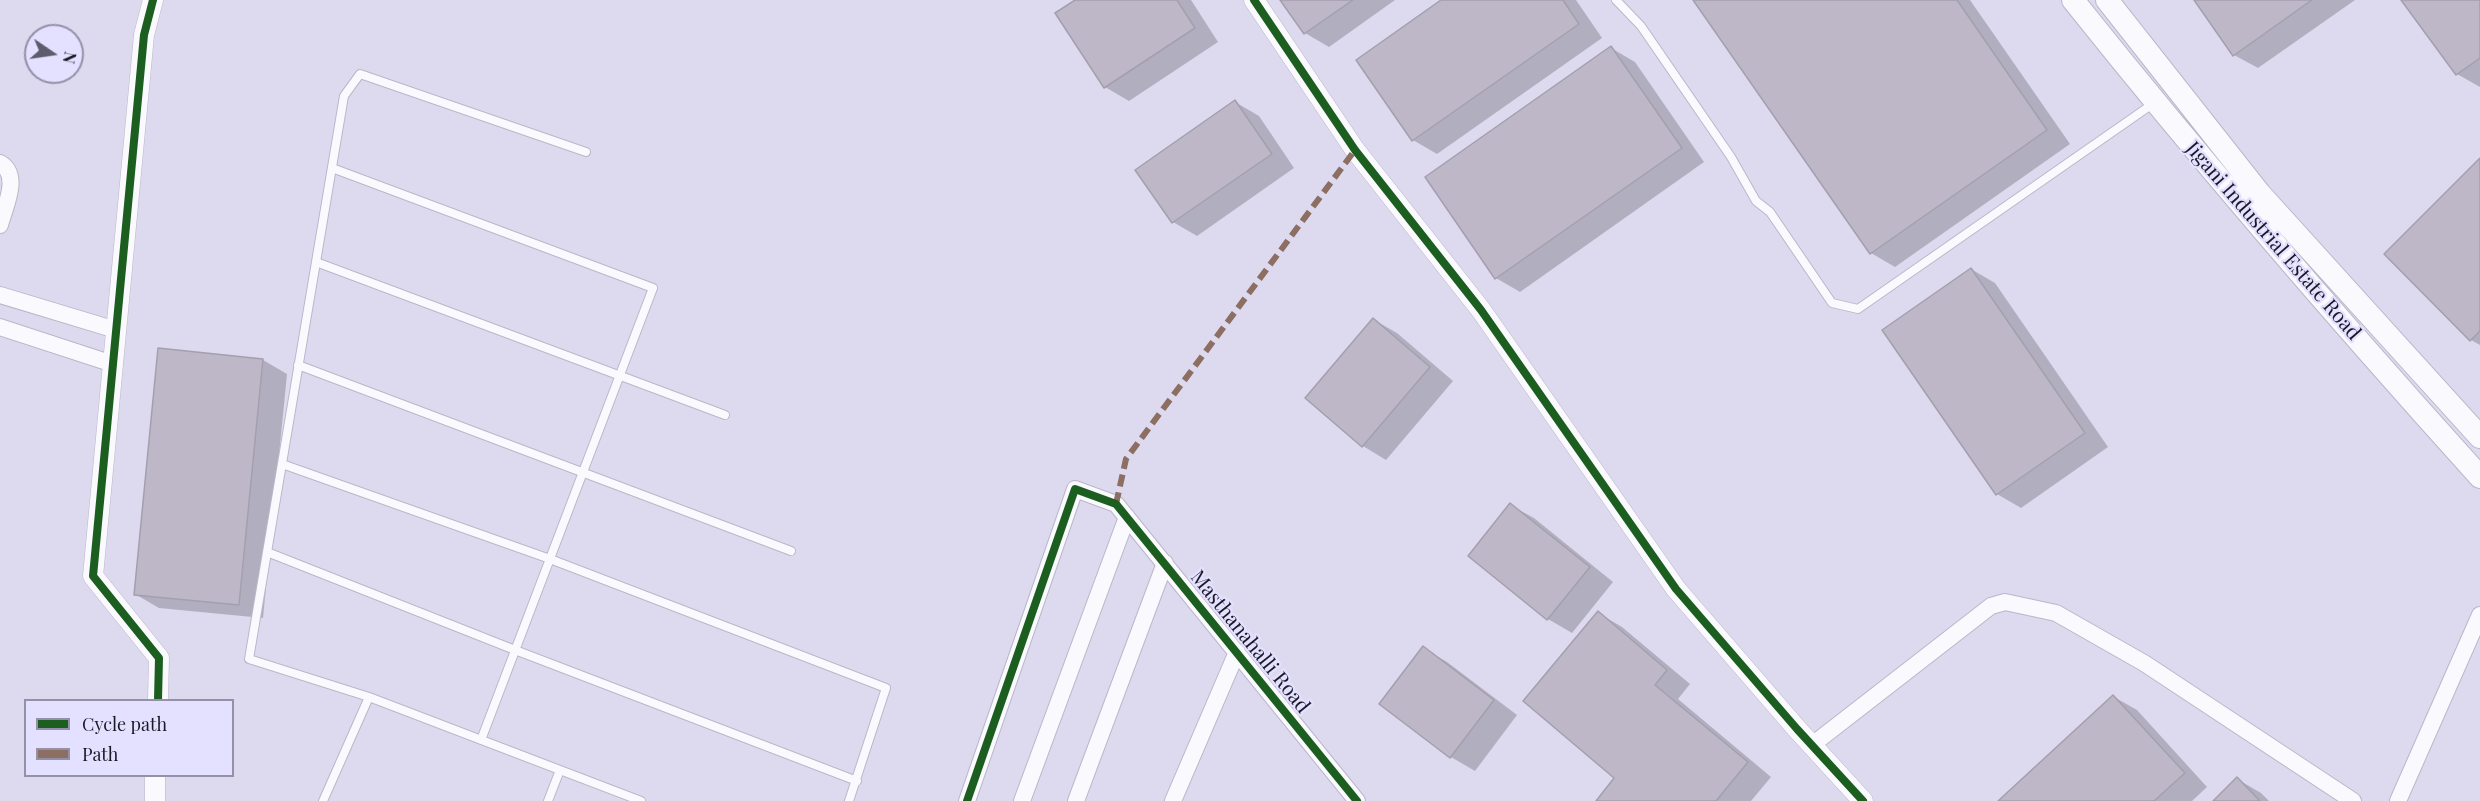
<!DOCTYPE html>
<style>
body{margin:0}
#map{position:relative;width:2480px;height:801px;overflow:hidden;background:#dddaef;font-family:"Playfair Display",serif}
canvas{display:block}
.legend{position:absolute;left:24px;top:699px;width:210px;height:78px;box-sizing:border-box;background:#e4e0ff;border:2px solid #9390a8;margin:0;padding:8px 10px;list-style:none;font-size:18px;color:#1a1825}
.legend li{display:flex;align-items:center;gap:12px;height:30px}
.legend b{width:30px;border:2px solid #9390a8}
.north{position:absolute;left:24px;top:24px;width:60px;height:60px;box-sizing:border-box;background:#e4e0ff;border:2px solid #9390a8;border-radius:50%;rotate:103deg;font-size:16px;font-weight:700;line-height:24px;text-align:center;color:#1a1825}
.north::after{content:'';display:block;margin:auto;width:21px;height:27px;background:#5e5c6c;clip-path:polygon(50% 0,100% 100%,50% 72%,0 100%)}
</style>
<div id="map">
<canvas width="2480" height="801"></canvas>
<ul class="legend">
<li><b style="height:8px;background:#1b5e20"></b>Cycle path</li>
<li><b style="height:8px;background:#8d6e63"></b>Path</li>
</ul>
<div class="north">N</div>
</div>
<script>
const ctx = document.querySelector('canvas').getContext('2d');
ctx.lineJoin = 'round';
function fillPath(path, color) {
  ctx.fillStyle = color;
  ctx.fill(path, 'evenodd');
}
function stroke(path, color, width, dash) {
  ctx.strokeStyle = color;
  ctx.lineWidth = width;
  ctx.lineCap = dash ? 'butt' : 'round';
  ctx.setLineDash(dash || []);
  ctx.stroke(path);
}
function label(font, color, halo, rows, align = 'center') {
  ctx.font = font + ' "Playfair Display",serif';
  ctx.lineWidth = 4.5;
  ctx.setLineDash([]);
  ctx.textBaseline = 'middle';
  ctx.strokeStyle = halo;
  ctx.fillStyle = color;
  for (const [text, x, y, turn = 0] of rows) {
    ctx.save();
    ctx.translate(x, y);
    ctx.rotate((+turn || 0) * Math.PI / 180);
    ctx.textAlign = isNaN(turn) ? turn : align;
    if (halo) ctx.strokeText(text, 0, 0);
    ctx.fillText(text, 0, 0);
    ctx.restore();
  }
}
const shadow = new Path2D(`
 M1078 0H1191L1218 42 1129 101 1105 87Z
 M1282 0H1395L1329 47 1305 33Z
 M1444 0H1576L1602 38 1437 154 1413 140 1358 60Z
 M1695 0H1970L2070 144 1895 267 1871 253Z
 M2196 0H2355L2258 68 2234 55Z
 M2403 0H2480V87L2457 74Z
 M1611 48 1635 62 1704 162 1520 292 1496 278Z
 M1235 102 1259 116 1294 168 1197 236 1173 222Z
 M2480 161V345L2471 340 2386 254Z
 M1971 269 1995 283 2108 447 2021 508 1997 494 1884 331Z
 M1374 320 1397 333 1453 381 1386 460 1363 446Z
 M159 350 263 360 287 374 263 618 159 608 135 594Z
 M1510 505 1534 518 1613 582 1572 633 1548 619 1470 556Z
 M1598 613 1622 627 1690 684 1678 699 1771 777 1751 801H1611L1616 778Z
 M1423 648 1447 662 1517 715 1475 771 1451 757 1381 704Z
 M2114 697 2137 710 2207 787 2192 801H2000Z
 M2237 779 2261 793 2269 801H2215Z`);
const building = new Path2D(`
 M1075 0H1177L1195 28 1104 88 1055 13Z
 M1280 0H1353L1304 34Z
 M1441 0H1563L1579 24 1412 141 1356 60Z
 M1693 0H1957L2047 130 1870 254Z
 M2194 0H2312L2233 56Z
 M2401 0H2480V58L2456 75Z
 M1611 46 1682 148 1495 279 1425 177Z
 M1235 100 1272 154 1172 223 1135 170Z
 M2480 158V331L2470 341 2384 254Z
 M1971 268 2085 433 1996 495 1882 330Z
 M1373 318 1430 367 1362 447 1305 398Z
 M158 348 263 359 239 605 134 595Z
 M1510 503 1590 567 1547 620 1468 556Z
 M1598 611 1667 670 1655 685 1748 762 1716 801H1596L1614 778 1523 701Z
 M1423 646 1494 700 1450 758 1379 704Z
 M2113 695 2185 773 2154 801H1998Z
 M2237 777 2260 801H2213Z`);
const service = new Path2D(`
 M1616 0 1641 26 1731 157 1756 201 1770 212 1832 303 1858 309 2154 103
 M332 168 653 288 481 740
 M316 262 725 415
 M298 365 791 551
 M282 464 550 559 886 688 849 801
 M267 552 515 650 857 781
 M369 697 249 659 344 96 360 74 586 152
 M323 801 369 697 641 801
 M548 801 560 770`);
const minor = new Path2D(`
 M0 163C21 175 5 206 0 225
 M0 295 116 330
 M0 327 113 364
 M1812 745 1991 606 2005 602 2056 613 2144 663 2353 801
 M967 801 1075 489 1116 504 1357 801
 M1022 801 1127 517
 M1076 801 1165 563
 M1173 801 1237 652
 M2398 801 2480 615`);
const tertiary = new Path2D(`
 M153 0 144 35 93 576 159 658 158 700
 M1254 0 1355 150 1481 310 1676 589 1797 729 1863 801
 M155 801V776`);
const secondary = new Path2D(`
 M2073 0C2203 163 2340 322 2480 477
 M2107 0 2260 194 2480 437`);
const quiet = new Path2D(`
 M1116 504 1126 459 1355 150`);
const cycleway = new Path2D(`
 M153 0 144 35 93 576 159 658 158 700
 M1254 0 1355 150 1481 310 1676 589 1797 729 1863 801
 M967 801 1075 489 1116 504 1357 801`);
const streetNames = [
 ["Jigani Industrial Estate Road",2273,241,49],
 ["Masthanahalli Road",1250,642,51]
];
fillPath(shadow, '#0003');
fillPath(building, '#bdb7c7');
stroke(building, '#a49fae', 1.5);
stroke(service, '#b9b7c8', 10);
stroke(minor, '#b9b7c8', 18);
stroke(tertiary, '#b9b7c8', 21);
stroke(secondary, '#b9b7c8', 24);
stroke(service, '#faf9fd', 8);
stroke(minor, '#faf9fd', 16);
stroke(tertiary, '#faf9fd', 20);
stroke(secondary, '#faf9fd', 22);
stroke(quiet, '#8d6e63', 6, [12, 6]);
stroke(cycleway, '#1b5e20', 8);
label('20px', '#1a1825', '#e4e0ff', streetNames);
</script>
